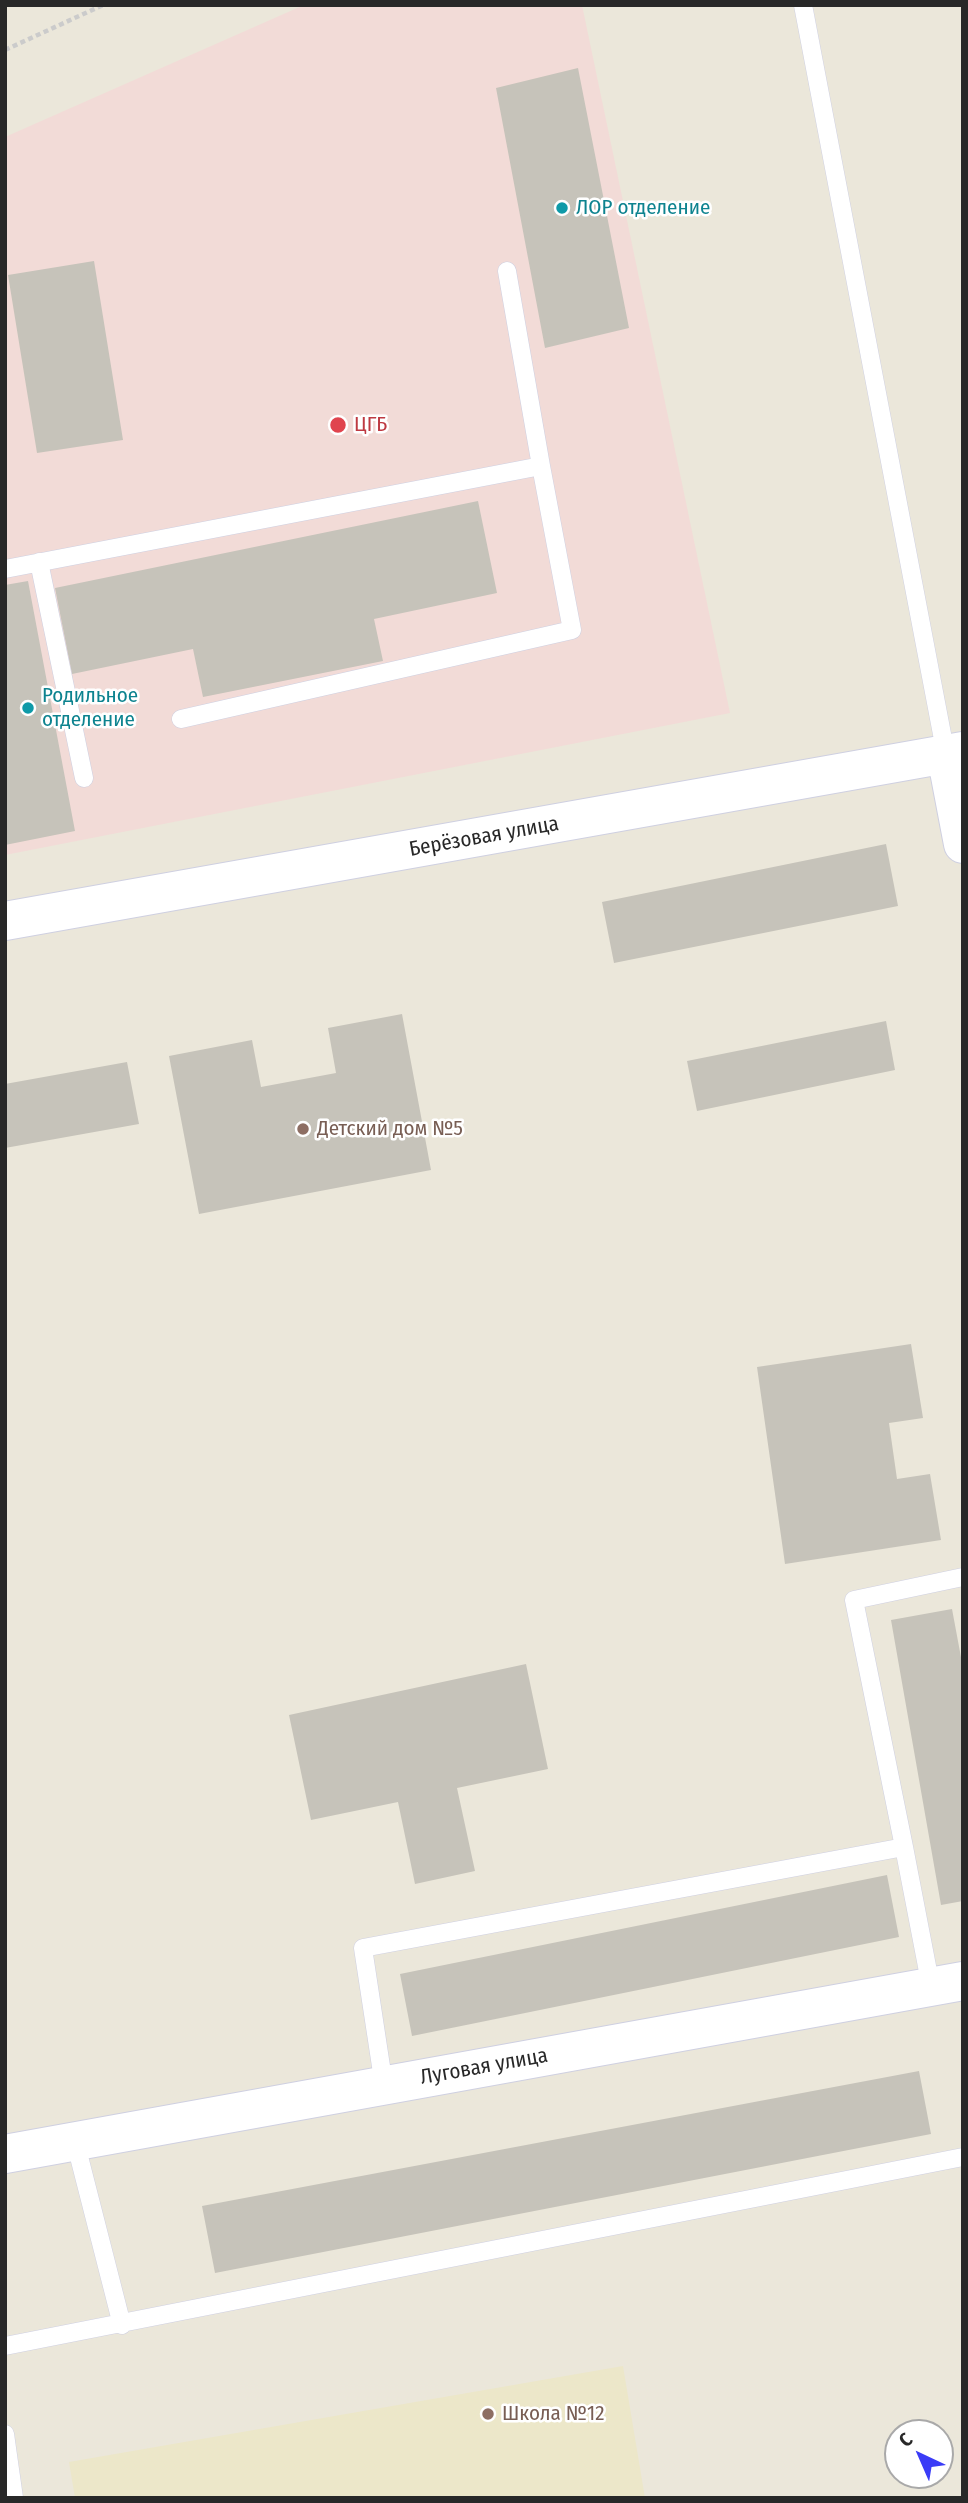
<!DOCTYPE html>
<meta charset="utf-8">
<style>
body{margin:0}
#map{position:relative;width:968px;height:2503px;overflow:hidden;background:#ebe7da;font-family:"Fira Sans Condensed",sans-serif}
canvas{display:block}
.frame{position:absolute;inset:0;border:7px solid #282828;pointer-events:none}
.north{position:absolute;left:884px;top:2419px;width:70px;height:70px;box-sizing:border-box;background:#fff;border:2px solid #a9a9a9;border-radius:50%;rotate:316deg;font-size:19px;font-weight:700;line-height:28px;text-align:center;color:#282828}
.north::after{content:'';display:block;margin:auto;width:24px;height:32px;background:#3b3cf7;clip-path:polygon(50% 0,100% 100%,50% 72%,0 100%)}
</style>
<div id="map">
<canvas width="968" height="2503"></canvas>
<div class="frame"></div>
<div class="north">С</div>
</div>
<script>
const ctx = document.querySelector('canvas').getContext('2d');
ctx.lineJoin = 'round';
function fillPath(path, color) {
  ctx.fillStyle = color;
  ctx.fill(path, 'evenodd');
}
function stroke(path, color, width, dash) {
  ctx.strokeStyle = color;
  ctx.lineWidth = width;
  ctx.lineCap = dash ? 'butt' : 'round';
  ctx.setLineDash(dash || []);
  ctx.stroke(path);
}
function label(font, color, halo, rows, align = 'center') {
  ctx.font = font + ' "Fira Sans Condensed",sans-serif';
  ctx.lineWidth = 5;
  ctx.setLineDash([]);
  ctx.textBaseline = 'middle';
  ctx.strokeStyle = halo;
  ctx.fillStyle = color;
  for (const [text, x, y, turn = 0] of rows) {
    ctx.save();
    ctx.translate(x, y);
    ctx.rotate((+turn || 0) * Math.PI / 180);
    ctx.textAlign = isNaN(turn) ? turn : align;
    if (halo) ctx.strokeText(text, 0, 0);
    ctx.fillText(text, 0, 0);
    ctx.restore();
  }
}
const education = new Path2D(`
 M623 2366 645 2498H75L69 2462Z`);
const medical = new Path2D(`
 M304 5H582L730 713 5 855V137Z`);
const building = new Path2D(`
 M578 68 629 328 545 348 496 88Z
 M94 261 123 440 37 453 8 275Z
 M478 501 497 593 374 619 383 661 203 697 193 649 72 674 55 588Z
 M28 581 75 831 5 845V585Z
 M886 844 898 906 614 963 602 902Z
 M402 1014 431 1170 199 1214 169 1056 252 1040 261 1087 336 1073 328 1028Z
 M886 1021 895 1070 697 1111 687 1061Z
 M127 1062 139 1124 5 1148V1084Z
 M911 1344 923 1418 889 1423 897 1479 930 1474 941 1540 785 1564 757 1367Z
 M952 1609 963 1668V1901L941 1905 891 1620Z
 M526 1664 548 1769 457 1788 475 1871 415 1884 398 1802 311 1820 289 1715Z
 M887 1875 899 1937 412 2036 400 1974Z
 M919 2071 931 2134 215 2273 202 2206Z`);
const path = new Path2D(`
 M5 50 103 5`);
const service = new Path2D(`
 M803 5 946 755
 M39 562 84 778
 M5 569 541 466 507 271
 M181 719 572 630 541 466
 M904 1847 931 1987
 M384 2086 363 1948 904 1847 854 1600 963 1577
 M75 2141 122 2325
 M5 2346 963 2157
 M5 2434 14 2498`);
const tertiary = new Path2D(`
 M946 755 963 844
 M5 921 963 751
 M5 2154 963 1981`);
const markers = [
 [562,208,7,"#0f9aa8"],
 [338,425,9,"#e0444e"],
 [28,708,7,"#0f9aa8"],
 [303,1129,7,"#8d6e63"],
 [488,2414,7,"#8d6e63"]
];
const cultureNames = [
 ["ЛОР отделение",576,208],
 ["Родильное",42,696],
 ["отделение",42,720]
];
const healthNames = [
 ["ЦГБ",354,425]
];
const streetNames = [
 ["Берёзовая улица",484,837,-10],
 ["Луговая улица",484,2067,-10]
];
const educationNames = [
 ["Детский дом №5",317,1129],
 ["Школа №12",502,2414]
];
fillPath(education, '#ece7c9');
fillPath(medical, '#f2dbd7');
fillPath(building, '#c6c3ba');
stroke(service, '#cfd0e1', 19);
stroke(tertiary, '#cfd0e1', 40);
stroke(path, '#cbcbcb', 4.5, [5, 3.5]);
stroke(service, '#fff', 18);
stroke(tertiary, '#fff', 38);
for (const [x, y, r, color] of markers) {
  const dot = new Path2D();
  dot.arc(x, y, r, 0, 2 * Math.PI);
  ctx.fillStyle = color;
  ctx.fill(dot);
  stroke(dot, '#fff', 2.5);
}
label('21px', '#0d838f', '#fff', cultureNames, 'left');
label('21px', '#be3a42', '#fff', healthNames, 'left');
label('21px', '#282828', '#fff', streetNames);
label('21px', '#785e54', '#fff', educationNames, 'left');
</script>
